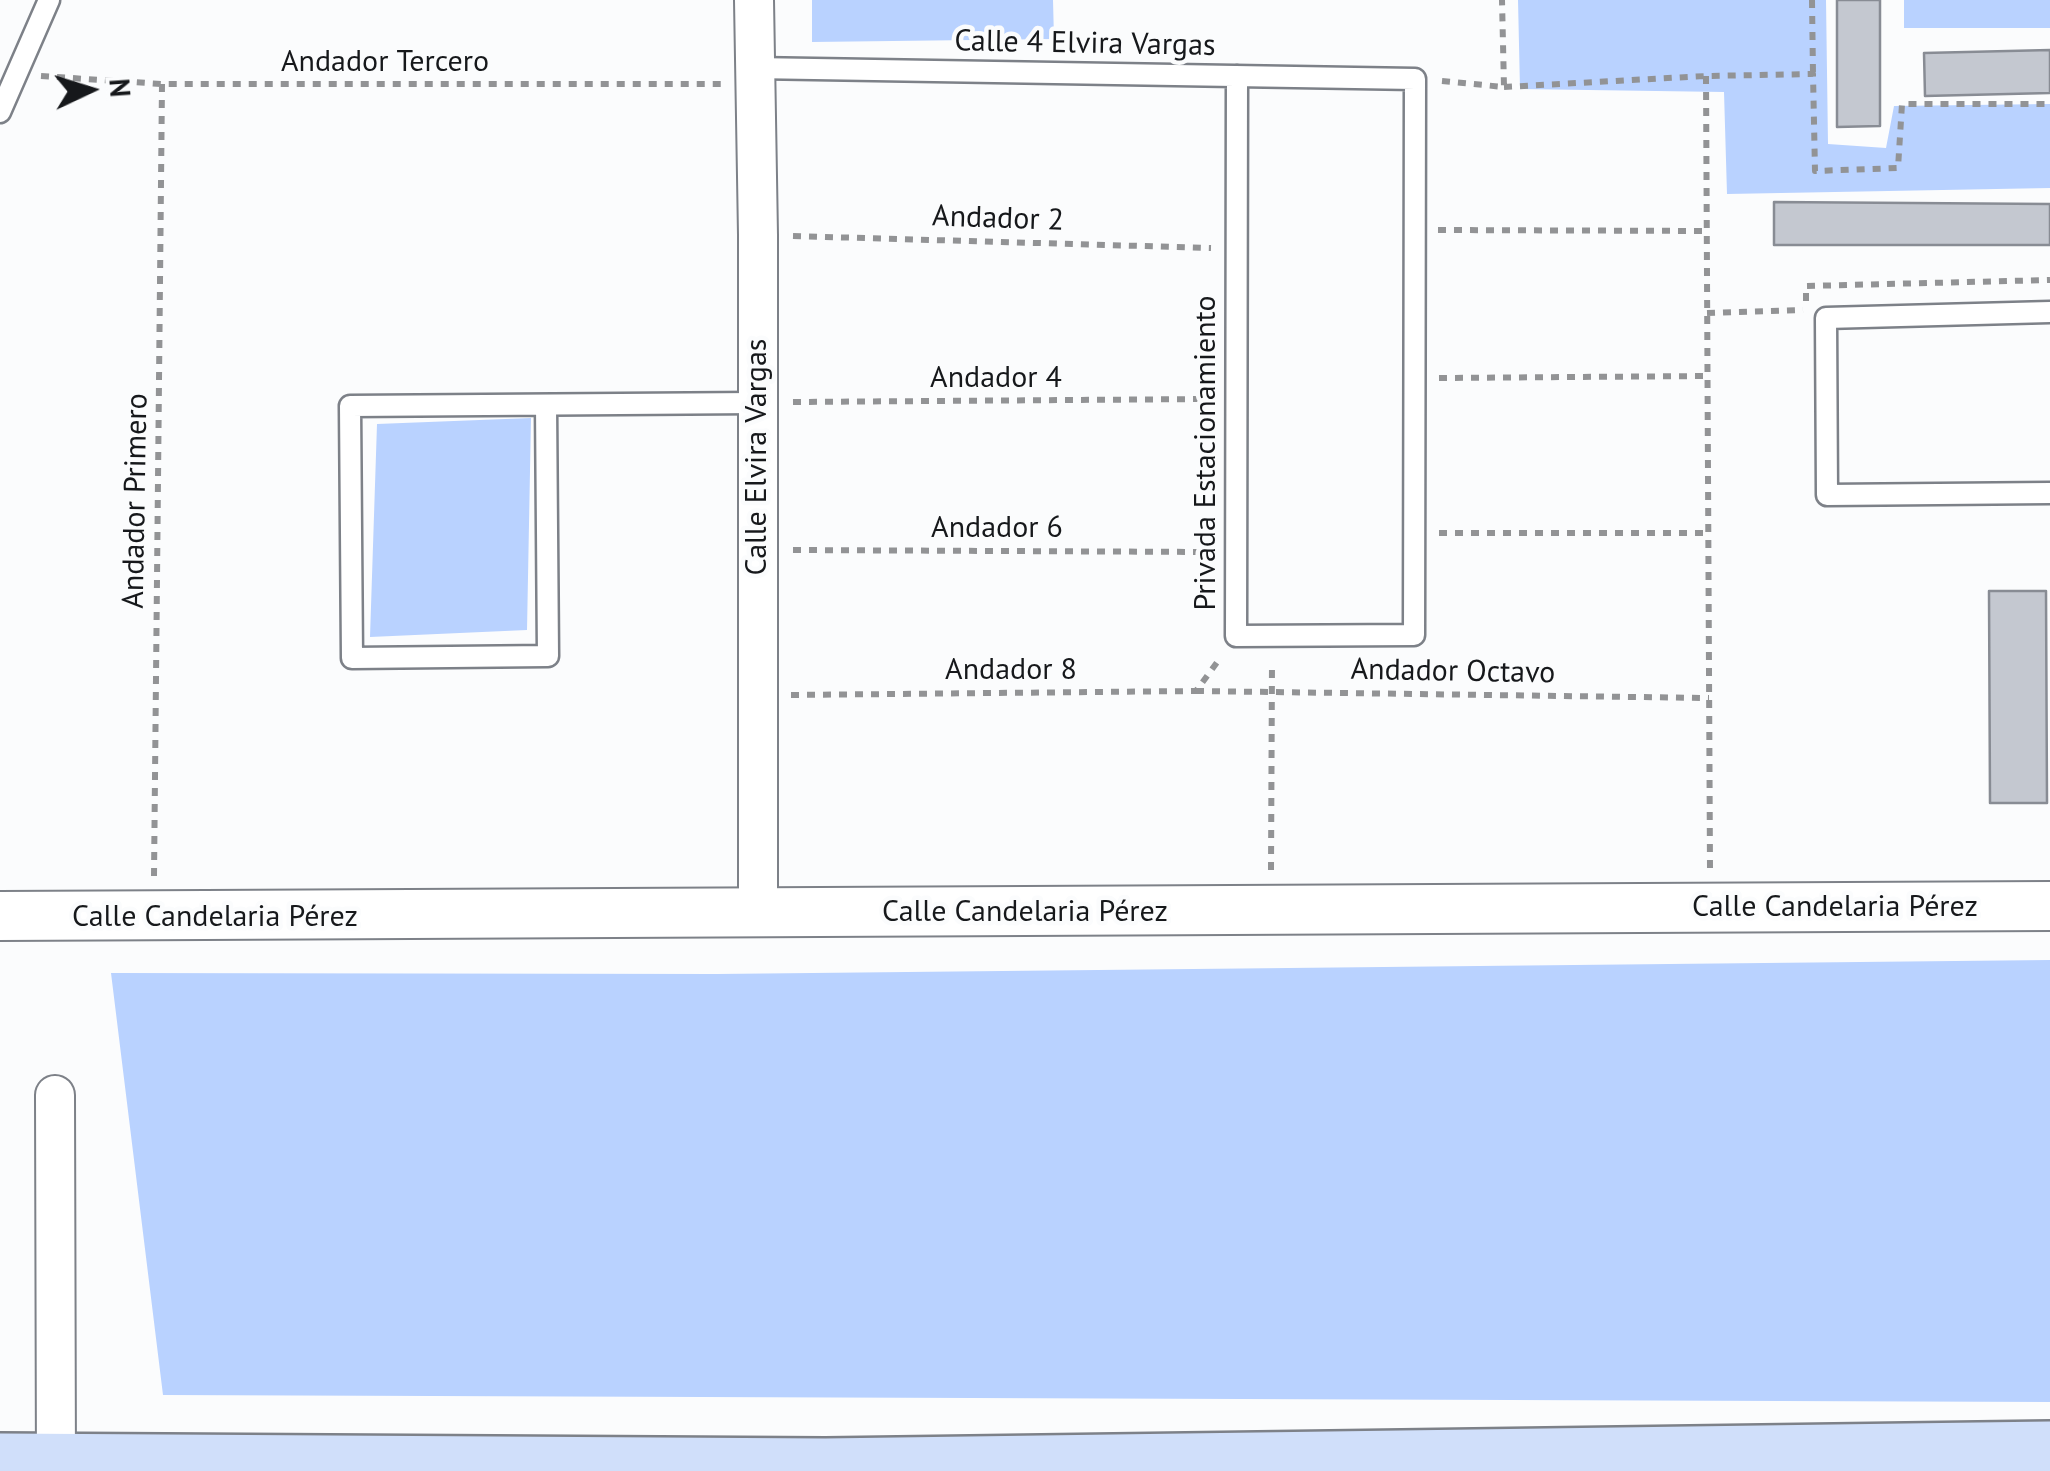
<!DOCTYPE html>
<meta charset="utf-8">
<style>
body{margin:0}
#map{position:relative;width:2050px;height:1471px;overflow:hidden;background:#fbfcfd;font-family:"PT Sans",sans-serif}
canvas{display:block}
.north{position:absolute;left:40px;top:40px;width:100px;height:100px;-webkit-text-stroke:8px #fbfcfd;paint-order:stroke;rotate:86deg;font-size:28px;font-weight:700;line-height:40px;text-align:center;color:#16181b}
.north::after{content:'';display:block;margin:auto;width:35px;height:45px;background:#16181b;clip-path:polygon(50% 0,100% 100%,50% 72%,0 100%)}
</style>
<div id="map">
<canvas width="2050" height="1471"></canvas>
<div class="north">N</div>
</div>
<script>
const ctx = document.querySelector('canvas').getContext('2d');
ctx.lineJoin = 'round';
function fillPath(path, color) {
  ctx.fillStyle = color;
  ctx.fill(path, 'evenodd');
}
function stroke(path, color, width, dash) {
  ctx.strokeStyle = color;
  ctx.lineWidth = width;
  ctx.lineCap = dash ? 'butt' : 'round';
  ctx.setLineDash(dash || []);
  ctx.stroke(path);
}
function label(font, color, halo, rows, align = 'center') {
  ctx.font = font + ' "PT Sans",sans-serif';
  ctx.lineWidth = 9;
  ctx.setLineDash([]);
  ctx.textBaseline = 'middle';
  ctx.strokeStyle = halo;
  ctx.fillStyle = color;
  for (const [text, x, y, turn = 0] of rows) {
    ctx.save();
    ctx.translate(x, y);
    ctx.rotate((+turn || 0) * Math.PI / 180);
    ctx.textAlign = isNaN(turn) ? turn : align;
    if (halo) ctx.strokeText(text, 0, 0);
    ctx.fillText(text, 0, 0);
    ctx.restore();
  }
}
const green = new Path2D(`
 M812 0H1053L1054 39 812 42Z
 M1518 0H1826L1828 144 1886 148 1894 106 2050 104V188L1727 194 1724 92 1520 89Z
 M1904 0H2050V28H1904Z
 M531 418 527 630 370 637 377 424Z
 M2050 960V1402L163 1395 111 973 717 974Z`);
const building = new Path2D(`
 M1837 0H1880V126L1837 127Z
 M2050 50V93L1925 96 1924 53Z
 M1774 202 2050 204V245H1774Z
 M1989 591H2046L2047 803H1990Z`);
const path = new Path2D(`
 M1812 0 1813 74
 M41 76 162 84H723
 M1706 76 1710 869
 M1442 81 1504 87 1502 0
 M1504 87 1706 76 1813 74 1815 171 1898 168 1902 104H2050
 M1438 230 1707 231
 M793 236 1211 248
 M1806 301V286L2050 280
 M1707 313 1803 310
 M1439 378 1708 376
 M793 402 1210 399
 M1439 533H1708
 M793 550 1210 552
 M1196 691 1709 698
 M791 695 1196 691 1221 657
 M1271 870 1272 662
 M154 876 162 84`);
const service = new Path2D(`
 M754 68 1415 79 1414 635 1236 636 1237 76
 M0 112 49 0
 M2050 312 1826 318 1827 495 2050 493
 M546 405 548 656 352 658 350 406 756 403`);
const minor = new Path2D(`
 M754 0 758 235V914
 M55 1095 56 1471`);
const tertiary = new Path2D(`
 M0 916 2050 906`);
const secondary = new Path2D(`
 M0 1461 825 1466 2050 1449`);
const streetNames = [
 ["Calle 4 Elvira Vargas",1085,44,1],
 ["Andador Tercero",385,62],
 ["Andador 2",998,219,2],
 ["Andador 4",996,378],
 ["Privada Estacionamiento",1206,453,-90],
 ["Calle Elvira Vargas",757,457,-90],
 ["Andador Primero",136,501,-89],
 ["Andador 6",997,528],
 ["Andador 8",1011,670],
 ["Andador Octavo",1453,672,1],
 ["Calle Candelaria Pérez",1835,907],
 ["Calle Candelaria Pérez",1025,912],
 ["Calle Candelaria Pérez",215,917]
];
fillPath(green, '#b9d2ff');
fillPath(building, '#c4c8d0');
stroke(building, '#888c94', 2.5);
stroke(service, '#7d8188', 25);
stroke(minor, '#7d8188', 42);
stroke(tertiary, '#7d8188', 52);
stroke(secondary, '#7d8188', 60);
stroke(path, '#929395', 6, [8, 8]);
stroke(service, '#fff', 20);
stroke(minor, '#fff', 38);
stroke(tertiary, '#fff', 48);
stroke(secondary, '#d0dffa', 55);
label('30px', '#16181b', '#fbfcfd', streetNames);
</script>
